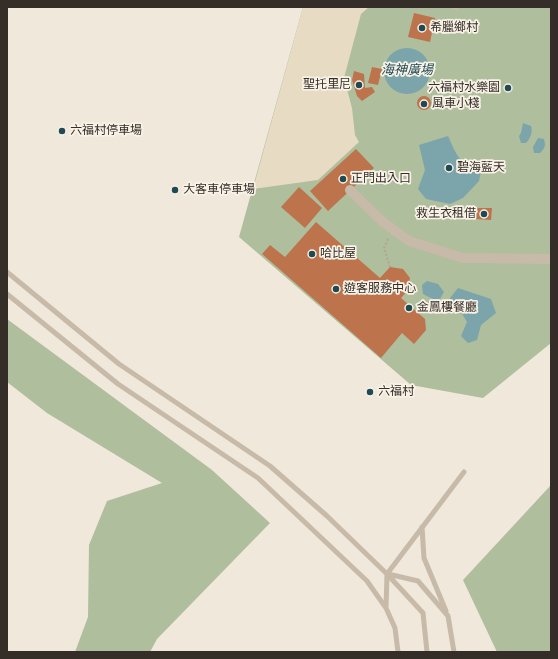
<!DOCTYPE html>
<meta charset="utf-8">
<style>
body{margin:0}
#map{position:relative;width:558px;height:659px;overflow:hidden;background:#f0e8db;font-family:"Archivo Narrow",sans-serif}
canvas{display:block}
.frame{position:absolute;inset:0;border:8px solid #342d28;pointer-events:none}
</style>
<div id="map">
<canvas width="558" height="659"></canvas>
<div class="frame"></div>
</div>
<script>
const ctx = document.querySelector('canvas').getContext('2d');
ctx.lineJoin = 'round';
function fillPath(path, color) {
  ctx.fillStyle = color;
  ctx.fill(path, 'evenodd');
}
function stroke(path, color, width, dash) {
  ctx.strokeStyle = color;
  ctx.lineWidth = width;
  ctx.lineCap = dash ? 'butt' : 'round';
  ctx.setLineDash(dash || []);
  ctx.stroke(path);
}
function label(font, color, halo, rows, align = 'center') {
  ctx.font = font + ' "Archivo Narrow","Noto Sans TC",sans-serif';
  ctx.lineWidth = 3.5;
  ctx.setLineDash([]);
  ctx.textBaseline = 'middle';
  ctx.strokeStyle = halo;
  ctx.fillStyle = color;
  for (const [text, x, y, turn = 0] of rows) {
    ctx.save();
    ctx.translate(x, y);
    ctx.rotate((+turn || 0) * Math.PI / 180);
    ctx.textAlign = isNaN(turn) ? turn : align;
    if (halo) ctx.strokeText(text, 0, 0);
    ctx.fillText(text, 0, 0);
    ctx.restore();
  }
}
const green = new Path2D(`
 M303 7H551V343L483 398 411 385 239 237Z
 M7 319 212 470 270 523 157 639 150 652H75L88 617 89 545 107 501 162 483 47 413 7 382Z
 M551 485V652H497L463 580Z`);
const plaza = new Path2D(`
 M303 7H369L361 14 344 78 352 108 355 135 359 142 318 180 253 189Z`);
const water = new Path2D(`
 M384 71a23 23 0 1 1 46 0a23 23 0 1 1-46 0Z
 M523 123 531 126C533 131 530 140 526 143H521L519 136 521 133Z
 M448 136C457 156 459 164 481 171L479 181 463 198 450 204 426 199 418 189 425 170 419 145Z
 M538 138 544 139C546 146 545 148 540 153H534L533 147Z
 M427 281 438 284 444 292 440 299H433L423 294 422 285Z
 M458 288 491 299 496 313 481 325 477 340 468 343 461 336 467 322 461 312 453 308 450 298Z`);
const building = new Path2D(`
 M414 13 435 18 430 42 408 37Z
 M372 67 382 69 378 85 368 83Z
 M354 71 364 74 365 88 372 87 375 92 362 101 357 96 352 80Z
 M417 103a7 7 0 1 1 14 0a7 7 0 1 1-14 0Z
 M356 149 374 168 328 211 310 191Z
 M299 187 322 208 305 228 281 207Z
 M477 208H492L491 220 476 219Z
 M316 222 380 278 390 267 403 269 410 278 408 290 401 298 425 319 426 330 414 344 402 333 381 358 262 254 270 245 285 257Z`);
const path = new Path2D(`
 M388 239 384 248 390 267`);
const lane = new Path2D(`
 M454 7H456
 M7 272 119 364 270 466 327 516 387 574 423 613 427 652
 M7 294 118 384 258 478 367 581 386 608 395 628 398 652
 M422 527 424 558 446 611
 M388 574 418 581 448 616 454 652
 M386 608 387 574 464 472`);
const street = new Path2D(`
 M350 190 383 222 409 241 463 258 551 259`);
const markers = [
 [422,28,4,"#204a53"],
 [359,85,4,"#204a53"],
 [508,88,4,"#204a53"],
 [424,104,4,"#204a53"],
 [62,131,4,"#204a53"],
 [449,168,4,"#204a53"],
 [343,179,4,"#204a53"],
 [175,190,4,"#204a53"],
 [484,214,4,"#204a53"],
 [312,254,4,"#204a53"],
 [336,289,4,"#204a53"],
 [409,308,4,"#204a53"],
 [370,392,4,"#204a53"]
];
const poiNames = [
 ["希臘鄉村",430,28],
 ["聖托里尼",351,85,"right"],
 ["六福村水樂園",500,88,"right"],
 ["風車小棧",432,104],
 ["六福村停車場",70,131],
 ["碧海藍天",457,168],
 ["正門出入口",351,179],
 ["大客車停車場",183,190],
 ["救生衣租借",476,214,"right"],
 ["哈比屋",320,254],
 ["遊客服務中心",344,289],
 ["金鳳樓餐廳",417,308],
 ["六福村",378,392]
];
const waterNames = [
 ["海神廣場",407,71]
];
fillPath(green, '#afbe9c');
fillPath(plaza, '#e7dbc3');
fillPath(water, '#7ca4ab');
fillPath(building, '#bd744c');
stroke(path, '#b3a493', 2, [2, 2]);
stroke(lane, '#c7baa8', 5);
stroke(street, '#c7baa8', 10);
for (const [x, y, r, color] of markers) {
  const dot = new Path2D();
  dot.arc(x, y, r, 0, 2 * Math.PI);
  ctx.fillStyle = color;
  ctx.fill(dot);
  stroke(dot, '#f8f2e7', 1.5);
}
label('12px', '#342d28', '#f8f2e7', poiNames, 'left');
label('italic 13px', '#204a53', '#f8f2e7', waterNames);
</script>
